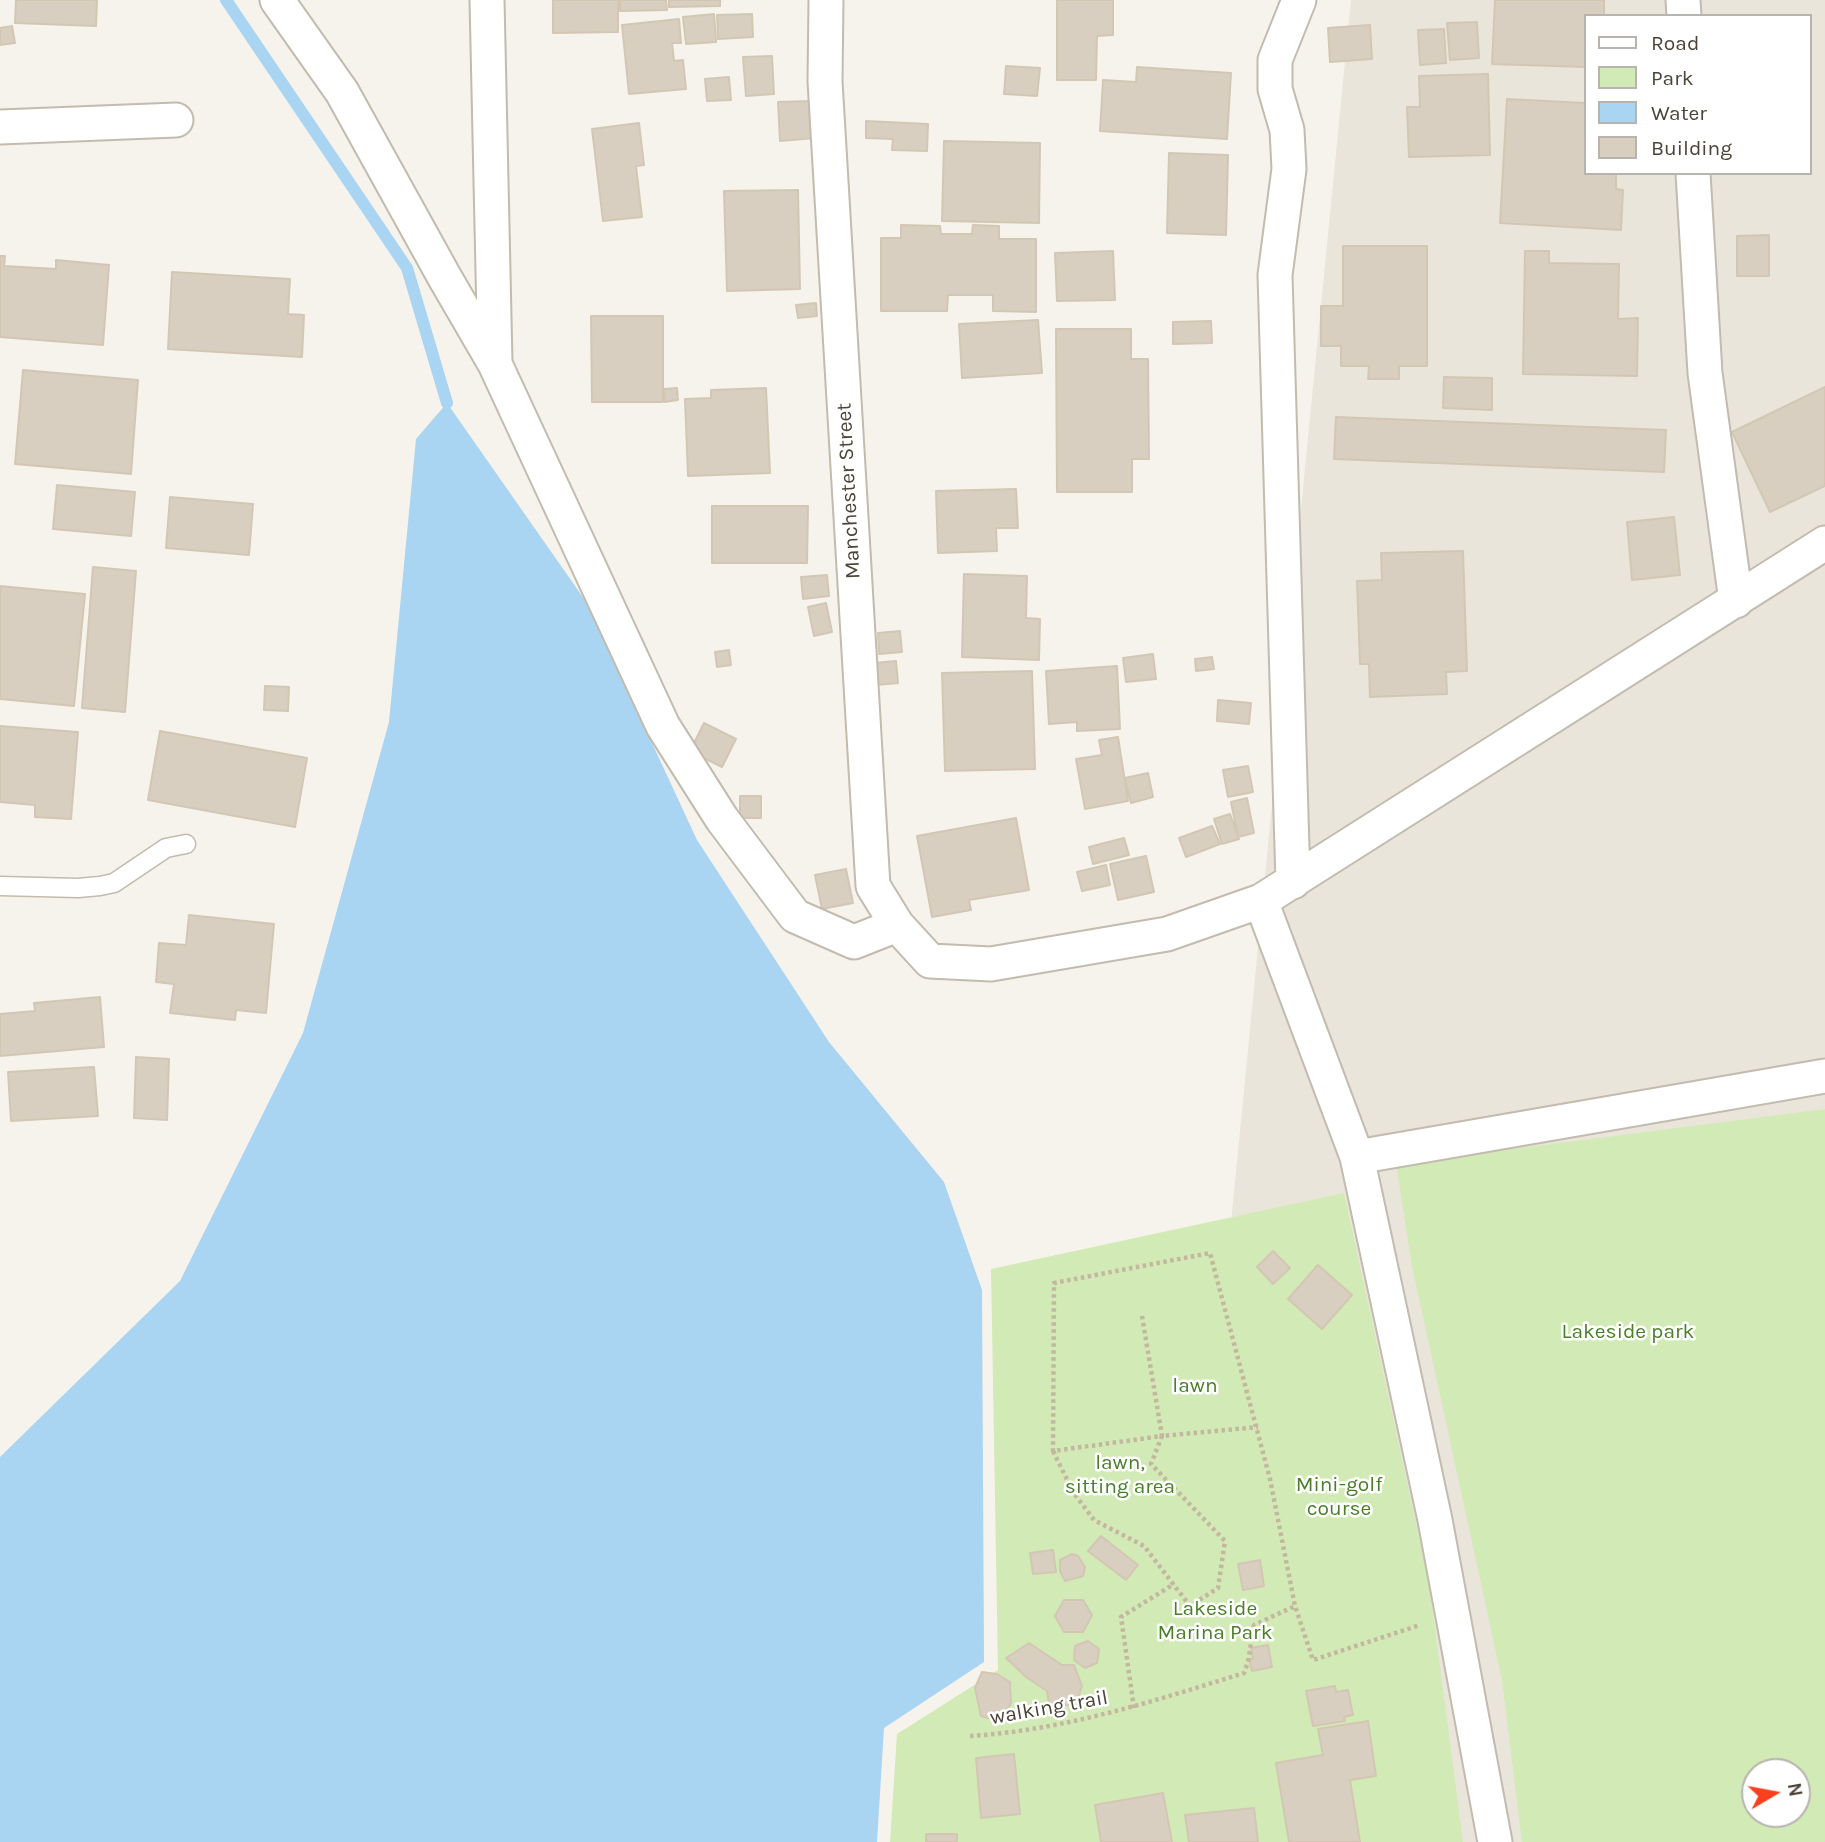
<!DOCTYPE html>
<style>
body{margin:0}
#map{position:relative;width:1825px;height:1842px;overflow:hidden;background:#f6f3ec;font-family:Karla,sans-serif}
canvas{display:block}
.legend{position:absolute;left:1584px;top:14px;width:228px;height:161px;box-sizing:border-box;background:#fff;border:2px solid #b7b4b0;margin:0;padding:9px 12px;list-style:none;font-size:21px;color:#4b4439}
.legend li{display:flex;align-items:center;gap:14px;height:35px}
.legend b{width:35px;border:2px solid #b7b4b0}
.north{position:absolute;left:1741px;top:1758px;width:70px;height:70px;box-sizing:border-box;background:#fff;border:2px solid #b7b4b0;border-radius:50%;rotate:80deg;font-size:19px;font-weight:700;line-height:28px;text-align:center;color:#4b4439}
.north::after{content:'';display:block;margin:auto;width:24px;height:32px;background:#fc3f1d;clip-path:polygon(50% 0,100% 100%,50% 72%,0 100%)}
</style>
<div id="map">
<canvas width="1825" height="1842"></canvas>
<ul class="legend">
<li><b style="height:9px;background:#fff"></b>Road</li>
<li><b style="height:19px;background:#d2eab5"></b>Park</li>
<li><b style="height:19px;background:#a9d4f2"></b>Water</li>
<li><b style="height:19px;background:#d8cfc1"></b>Building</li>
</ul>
<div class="north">N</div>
</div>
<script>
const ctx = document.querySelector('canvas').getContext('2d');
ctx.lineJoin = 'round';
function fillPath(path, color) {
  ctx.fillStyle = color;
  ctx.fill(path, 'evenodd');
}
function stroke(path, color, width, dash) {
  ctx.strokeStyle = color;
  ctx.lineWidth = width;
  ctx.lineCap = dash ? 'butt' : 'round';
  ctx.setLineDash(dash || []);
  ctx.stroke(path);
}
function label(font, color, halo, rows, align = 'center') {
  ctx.font = font + ' Karla,sans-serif';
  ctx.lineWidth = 5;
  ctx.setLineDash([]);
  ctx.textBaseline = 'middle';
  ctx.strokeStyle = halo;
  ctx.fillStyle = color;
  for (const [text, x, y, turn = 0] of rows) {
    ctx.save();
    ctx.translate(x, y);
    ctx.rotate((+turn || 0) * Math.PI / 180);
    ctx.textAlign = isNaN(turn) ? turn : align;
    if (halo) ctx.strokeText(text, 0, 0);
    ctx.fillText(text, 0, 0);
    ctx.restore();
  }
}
const residential = new Path2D(`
 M1351 0H1825V1842H1343L1217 1365ZM1585 16H1809V173H1585ZM1755 1772H1797V1814H1755Z`);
const green = new Path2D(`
 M1825 1109V1842H1522L1502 1680 1412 1266 1396 1164ZM1755 1772H1797V1814H1755Z
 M1344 1193 1429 1583 1463 1842H890L897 1734 998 1670 991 1269Z`);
const water = new Path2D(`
 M447 403 587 603 697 840 829 1042 944 1182 982 1290 984 1662 884 1728 877 1842H0V1457L180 1281 303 1033 389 722 416 439Z`);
const stream = new Path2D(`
 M226 0 407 268 447 403`);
const building = new Path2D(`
 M16 0H97L96 26 15 23Z
 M553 0H618V32L553 33Z
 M620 0H666L667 10 620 11Z
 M669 0H720V6L669 7Z
 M1057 0H1113V35L1097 36 1096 80H1057Z
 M1495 0H1604V16H1585V67L1492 64Z
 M714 14 716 42 686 44 683 17Z
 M752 14 753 37 718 39 717 15Z
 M679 19 681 43H672L674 61 683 60 686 89 629 94 622 25Z
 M1477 22 1479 58 1450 60 1447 23Z
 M1370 25 1372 59 1330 62 1328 28Z
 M12 26 15 43 0 45V28Z
 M1444 29 1446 63 1420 65 1418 30Z
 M772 56 774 94 746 96 743 57Z
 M1006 66 1040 68 1037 96 1004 94Z
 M1137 67 1231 73 1227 139 1100 131 1103 80 1136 82Z
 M1488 74 1490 155 1409 157 1407 107H1420L1419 76Z
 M729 77 731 100 707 101 705 79Z
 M1507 99 1585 103V173H1616V189L1623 190 1621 230 1500 223Z
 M813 101 815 138 780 141 778 102Z
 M866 121 928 124 927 151 892 150 893 139 866 138Z
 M639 123 644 165 636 166 642 217 603 221 592 129Z
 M944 141 1040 143 1039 223 942 221Z
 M1169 153 1228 155 1226 235 1167 233Z
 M798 190 800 289 727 291 724 191Z
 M901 225 940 226 941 234H972L973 225 999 226V239H1036V312L993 311V295H948L947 311H881V238H901Z
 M1769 235V276H1737V236Z
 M1343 246H1427V366H1399V379H1368L1369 366H1341V346H1321V306H1343Z
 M1113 251 1115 300 1057 301 1055 253Z
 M1525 251H1549V263L1619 264 1618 319 1638 318 1637 376 1523 374Z
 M0 256H5L4 266 56 269V260L109 265 103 345 0 337Z
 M172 272 290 279 288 314 304 315 302 357 168 349Z
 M816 303 817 316 798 318 796 305Z
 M591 316H663V402H592Z
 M1038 320 1042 373 962 378 959 324Z
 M1211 321 1212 343 1173 344V322Z
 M1056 329H1131V359H1148L1149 459H1132V492H1057Z
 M23 370 138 380 131 474 15 464Z
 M1444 377 1492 378V410L1443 408Z
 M1825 387V486L1770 512 1732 432Z
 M677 388 678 400 665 402 664 389Z
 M766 388 770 473 688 476 685 399 711 398V390Z
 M1336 417 1666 430 1664 472 1334 459Z
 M57 485 135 492 131 536 53 529Z
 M1016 489 1018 528H996L997 551 938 553 936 491Z
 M170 497 253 504 249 555 166 548Z
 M712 506H808L807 563H712Z
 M1674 517 1680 575 1632 580 1627 522Z
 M1463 551 1467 671 1446 672 1447 694 1370 697 1369 664H1360L1357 581 1382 580 1381 553Z
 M93 567 136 571 125 712 82 708Z
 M964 574 1027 576 1026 618 1040 619 1039 660 962 657Z
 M827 575 829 596 803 599 801 577Z
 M0 586 85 594 74 706 0 699Z
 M826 603 832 632 814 636 808 607Z
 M900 631 902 652 879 654 878 633Z
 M729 650 731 665 717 667 715 652Z
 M1153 654 1156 679 1126 682 1123 658Z
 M1212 657 1214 669 1196 671 1195 659Z
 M896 661 898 683 876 685 874 663Z
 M1117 666 1120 729 1077 731V722L1049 724 1046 671Z
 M1032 671 1035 769 945 771 942 673Z
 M265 686 289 687 288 711 264 710Z
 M1218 700 1251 703 1249 724 1217 721Z
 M704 723 736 739 722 767 690 751Z
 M0 726 78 732 71 819 35 817V805L0 802Z
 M160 731 307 758 295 827 148 800Z
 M1118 737 1128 801 1085 809 1076 759 1102 755 1099 740Z
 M1248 766 1253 792 1228 797 1223 770Z
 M1148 773 1153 797 1131 803 1125 778Z
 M740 796H761V818H740Z
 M1247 798 1254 833 1238 837 1231 802Z
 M1230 814 1239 839 1222 844 1214 819Z
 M1016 818 1029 890 969 900 971 910 932 917 917 836Z
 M1212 826 1220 844 1186 857 1179 838Z
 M1124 838 1129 855 1093 864 1089 847Z
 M1146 856 1154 892 1118 900 1110 864Z
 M1106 865 1110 885 1082 891 1077 872Z
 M846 869 853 903 822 909 815 875Z
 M189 915 274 924 266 1013 236 1010 235 1020 170 1013 174 984 156 982 159 943 186 945Z
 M100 997 104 1047 0 1056V1014L35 1011 34 1003Z
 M136 1057 169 1059 167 1120 134 1118Z
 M94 1067 98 1116 11 1121 8 1072Z
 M1273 1251 1290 1268 1273 1284 1257 1267Z
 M1318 1265 1352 1295 1322 1329 1288 1299Z
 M1101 1536 1138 1565 1126 1580 1088 1551Z
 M1053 1550 1056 1572 1033 1574 1030 1553Z
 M1072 1554 1078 1556 1085 1567 1083 1576 1065 1581 1060 1571V1560Z
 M1260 1560 1264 1586 1243 1590 1238 1564Z
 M1064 1600H1083L1092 1615 1083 1632H1064L1055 1616Z
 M1088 1641 1099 1649 1097 1663 1085 1668 1074 1660 1075 1646Z
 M1029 1643 1062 1665H1074L1082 1686 1075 1706 1049 1703 1047 1691 1026 1677 1006 1658Z
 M1268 1645 1272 1667 1252 1671 1249 1659H1253L1251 1648Z
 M982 1672 997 1674 1010 1682 1011 1704 995 1720 981 1716 975 1688Z
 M1335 1686 1336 1692 1348 1690 1353 1715 1344 1717 1345 1721 1313 1726 1306 1691Z
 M1368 1721 1376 1776 1350 1780 1360 1842H1289L1276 1763 1323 1755 1318 1729Z
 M1014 1754 1020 1814 981 1818 976 1758Z
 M1163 1793 1172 1842H1101L1095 1805Z
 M1254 1808 1258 1842H1189L1185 1815Z
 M926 1834H957V1842H926Z`);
const path = new Path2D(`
 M1142 1316 1162 1436 1053 1451 1054 1283 1210 1253 1270 1479 1295 1606 1313 1660 1420 1625
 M1053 1451 1073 1492 1094 1520 1144 1546 1190 1606 1218 1588 1225 1541 1151 1464 1162 1436 1258 1427
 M1134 1708 1121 1617 1174 1584
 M970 1736C1065 1730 1154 1701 1244 1673L1248 1662 1254 1625 1295 1606`);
const service = new Path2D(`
 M0 886 78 888 100 886 114 883 166 848 186 844`);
const minor = new Path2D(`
 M277 0 342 92 445 278 495 364 663 726 722 819 795 916 854 942 897 925
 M487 0 495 362
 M826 0 825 81 873 886 897 925 930 961 991 964 1167 934 1261 901 1825 543
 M1683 0 1684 16
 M0 127 176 120
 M1693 173 1705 373 1736 601
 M1293 882 1275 275 1289 169 1287 130 1275 89V60L1299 0
 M1261 901 1357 1157 1435 1520 1495 1842
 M1357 1157 1825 1076`);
const streetNames = [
 ["Manchester Street",849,491,-93],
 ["walking trail",1049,1708,-10]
];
const parkNames = [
 ["Lakeside park",1628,1332],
 ["lawn",1195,1386],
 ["lawn,",1120,1463],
 ["sitting area",1120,1487],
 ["Mini-golf",1339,1485],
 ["course",1339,1509],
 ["Lakeside",1215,1609],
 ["Marina Park",1215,1633]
];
fillPath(residential, '#eae5da');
fillPath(green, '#d2eab5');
fillPath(water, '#a9d4f2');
stroke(stream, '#a9d4f2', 12);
fillPath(building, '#d8cfc1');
stroke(building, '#d3c7b4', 2);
stroke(service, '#c2bbae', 21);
stroke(minor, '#c2bbae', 37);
stroke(path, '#c4b79f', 4.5, [3.5, 3.5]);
stroke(service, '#fff', 18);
stroke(minor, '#fff', 33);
label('21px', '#4b4439', '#fff', streetNames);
label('21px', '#4a7f2a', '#fff', parkNames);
</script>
